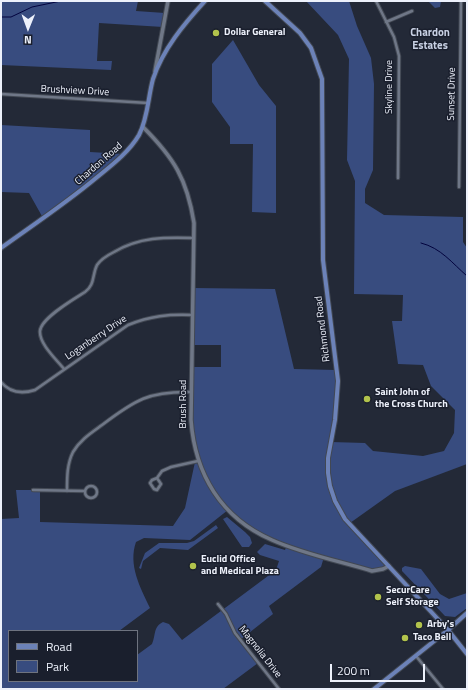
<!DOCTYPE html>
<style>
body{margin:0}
#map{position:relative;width:468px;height:690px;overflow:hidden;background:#232937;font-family:"Titillium Web",sans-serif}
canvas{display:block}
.frame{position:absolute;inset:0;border:2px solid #edf1fb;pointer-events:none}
.legend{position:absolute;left:8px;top:630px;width:130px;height:52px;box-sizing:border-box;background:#1a1f2d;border:1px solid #6e737f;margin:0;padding:5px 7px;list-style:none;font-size:12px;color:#edf1fb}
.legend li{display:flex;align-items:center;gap:8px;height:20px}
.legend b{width:20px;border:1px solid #6e737f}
.north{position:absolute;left:8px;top:8px;width:40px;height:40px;-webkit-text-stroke:3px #1a1f2d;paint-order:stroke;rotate:181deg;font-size:11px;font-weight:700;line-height:16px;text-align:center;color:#edf1fb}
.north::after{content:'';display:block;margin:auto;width:14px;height:18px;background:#edf1fb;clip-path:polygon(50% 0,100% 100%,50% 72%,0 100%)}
.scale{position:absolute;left:330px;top:664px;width:95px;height:18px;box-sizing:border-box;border:2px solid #edf1fb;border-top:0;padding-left:5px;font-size:12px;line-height:14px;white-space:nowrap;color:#edf1fb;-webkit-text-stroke:3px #1a1f2d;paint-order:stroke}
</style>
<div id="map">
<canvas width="468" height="690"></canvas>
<div class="frame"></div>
<ul class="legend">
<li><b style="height:5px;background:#6c82b8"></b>Road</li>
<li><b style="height:11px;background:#384c7f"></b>Park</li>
</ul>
<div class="north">N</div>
<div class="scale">200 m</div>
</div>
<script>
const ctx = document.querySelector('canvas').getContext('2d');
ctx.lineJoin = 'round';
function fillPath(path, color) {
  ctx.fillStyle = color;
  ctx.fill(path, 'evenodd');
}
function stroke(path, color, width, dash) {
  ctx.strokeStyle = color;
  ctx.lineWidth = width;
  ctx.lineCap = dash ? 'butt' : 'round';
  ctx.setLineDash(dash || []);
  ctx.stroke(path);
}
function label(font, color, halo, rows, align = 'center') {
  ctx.font = font + ' "Titillium Web",sans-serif';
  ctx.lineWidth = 3;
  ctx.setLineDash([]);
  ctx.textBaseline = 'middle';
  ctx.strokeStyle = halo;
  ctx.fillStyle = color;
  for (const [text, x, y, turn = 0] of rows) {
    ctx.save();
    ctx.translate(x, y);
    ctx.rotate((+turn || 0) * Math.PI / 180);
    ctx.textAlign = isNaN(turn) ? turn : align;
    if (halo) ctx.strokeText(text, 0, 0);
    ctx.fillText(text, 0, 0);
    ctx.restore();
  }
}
const green = new Path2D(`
 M1 1H138L136 11 165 13 163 27 99 23 97 61H112L111 70 1 65Z
 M306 1H349L357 26 371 58 374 84 373 170 365 189V203L384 215 463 217V242L467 248V464L395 491 350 523 389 566 376 571 324 557 321 567 269 606 273 614 240 640 258 663 223 689H1V519L19 518 16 490H40V522L173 526 185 508 195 462 198 461 192 435V367H221V345H192L193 288 275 289 294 369 336 370 338 381 331 442 365 443 373 451 423 456 444 451 454 433 455 410 431 386 423 365 398 364 392 321H402L403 295 354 294 355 181 347 160 349 59 338 35ZM228 510 251 529 287 545 285 550 265 544 257 552 260 555 279 561 276 570 182 640 169 624 163 622C153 627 156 635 152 644L137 655V681H9V631H119L150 608C140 587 128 565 136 542L144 538 190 540Z
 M428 1H441L440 7 435 8Z
 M233 40 259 85 276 106V213L252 212 253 144H230V127L212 102V64Z
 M1 125 90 130V152L124 154 43 218 29 193 1 192Z
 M227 517 245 532 250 537 252 543 249 547H242L223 519Z
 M216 525 218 528 188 550 160 548 143 561 141 569 139 568 145 553 159 543H187L194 541Z
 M405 566 421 569 440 594 449 599 467 593V608L455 617 445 616 402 571V568Z`);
const stream = new Path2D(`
 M1 17H11L32 7 61 1
 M421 243C441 248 452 263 467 276`);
const street = new Path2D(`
 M376 1 394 37 399 56 398 178
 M386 22 412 11
 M1 94 148 103
 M459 187 461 1
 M64 369C57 360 39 344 40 331 41 318 74 299 85 292 95 285 92 275 97 265 101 259 108 255 114 252 139 237 165 237 193 238
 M1 382C10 393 22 394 35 390L128 325C150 316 169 314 192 315
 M157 478 161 484 157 490 154 489 150 483 152 480 157 478 162 471 171 467 198 461
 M85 492a6 6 0 1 1 12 0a6 6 0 1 1-12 0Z
 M33 490 85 491
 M67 491C67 477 67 464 73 452 80 440 91 433 102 425 135 400 149 391 191 392
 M218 604 226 614 235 633 279 689
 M416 656 443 689`);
const secondary = new Path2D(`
 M155 71 168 1
 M143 127C174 158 187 179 194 223L191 420C195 474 221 518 272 540 303 554 339 561 372 571L383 569 389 566`);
const primary = new Path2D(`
 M265 1 300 33 311 48 322 79 323 260 338 381 335 420 328 458V473L330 486 335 501 345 519 448 630 467 654
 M1 248C33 225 66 203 96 178 112 165 129 152 139 135 148 118 148 97 153 79 163 49 184 24 205 1
 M374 689 448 630 467 613`);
const markers = [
 [216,33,4,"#b2c34c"],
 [367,399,4,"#b2c34c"],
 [193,566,4,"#b2c34c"],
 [378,597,4,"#b2c34c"],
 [419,625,4,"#b2c34c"],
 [405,638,4,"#b2c34c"]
];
const poiNames = [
 ["Dollar General",224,33],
 ["Saint John of",375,393],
 ["the Cross Church",375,405],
 ["Euclid Office",201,560],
 ["and Medical Plaza",201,572],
 ["SecurCare",386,591],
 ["Self Storage",386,603],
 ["Arby's",427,625],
 ["Taco Bell",413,638]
];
const streetNames = [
 ["Skyline Drive",390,87,-90],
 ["Brushview Drive",75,91,3],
 ["Sunset Drive",452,94,-89],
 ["Chardon Road",99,164,-41],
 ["Richmond Road",323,329,-97],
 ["Loganberry Drive",96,338,-34],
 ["Brush Road",184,404,-90],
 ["Magnolia Drive",260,652,52]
];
const neighbourhoodNames = [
 ["Chardon",430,33],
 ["Estates",430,46]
];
fillPath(green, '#384c7f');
stroke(stream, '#02033e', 1);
stroke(street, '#424853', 4.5);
stroke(secondary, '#424853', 5.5);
stroke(primary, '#424853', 6);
stroke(street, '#6f7787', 2.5);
stroke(secondary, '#6f7787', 3.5);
stroke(primary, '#6c82b8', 4);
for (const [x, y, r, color] of markers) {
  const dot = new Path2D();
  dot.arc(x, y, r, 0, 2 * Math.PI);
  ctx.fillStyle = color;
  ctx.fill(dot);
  stroke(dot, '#1a1f2d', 1.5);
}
label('bold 10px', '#edf1fb', '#1a1f2d', poiNames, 'left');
label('10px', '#edf1fb', '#1a1f2d', streetNames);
label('bold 11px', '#c9d1e4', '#1a1f2d', neighbourhoodNames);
</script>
